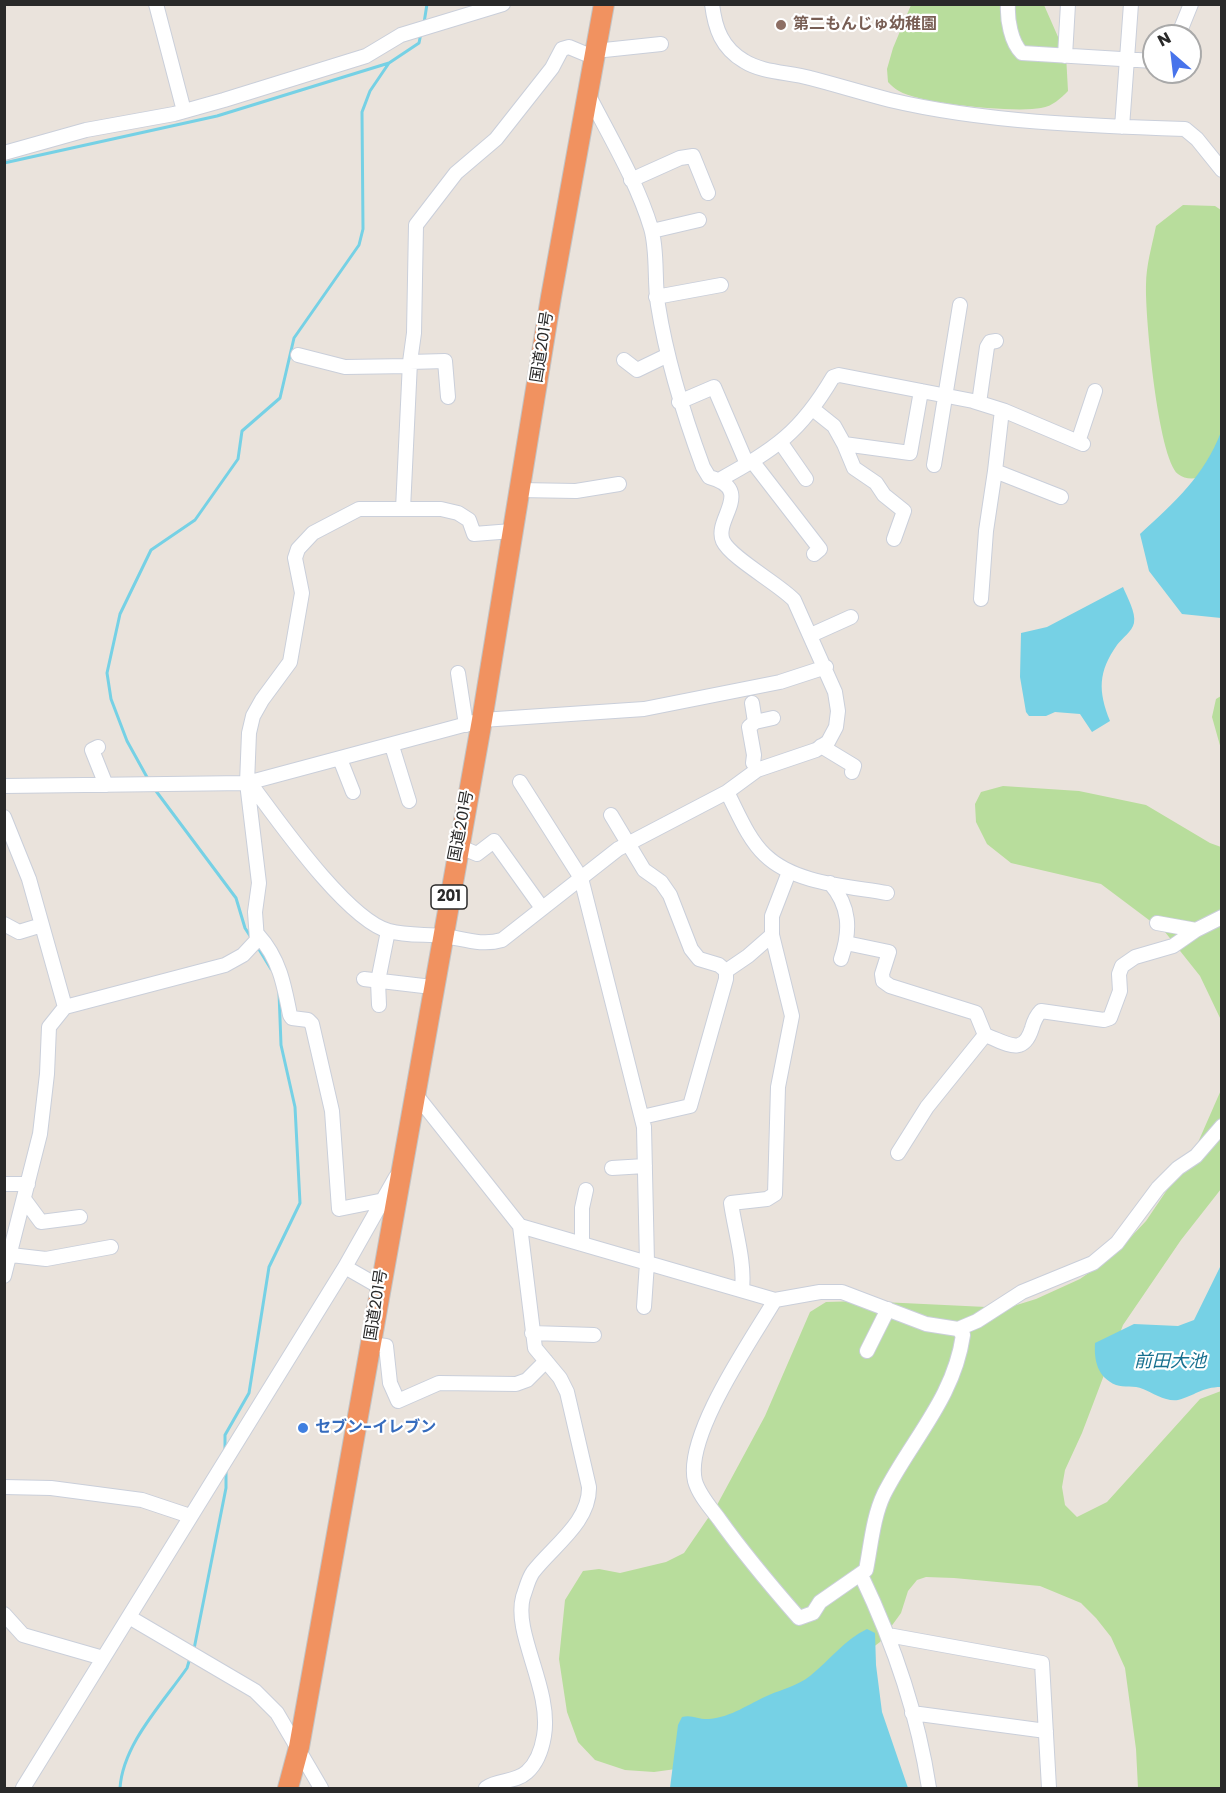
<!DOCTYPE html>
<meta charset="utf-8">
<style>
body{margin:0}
#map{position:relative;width:1226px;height:1793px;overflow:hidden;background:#eae3dc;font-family:Poppins,sans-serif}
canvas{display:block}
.frame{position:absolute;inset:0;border:6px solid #292929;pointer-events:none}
.north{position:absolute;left:1142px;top:24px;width:60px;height:60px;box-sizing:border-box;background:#fff;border:2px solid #a9a9a9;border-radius:50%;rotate:332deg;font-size:16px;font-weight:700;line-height:24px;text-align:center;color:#292929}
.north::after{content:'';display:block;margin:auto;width:21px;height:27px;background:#4874eb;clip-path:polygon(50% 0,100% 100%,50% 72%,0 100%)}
</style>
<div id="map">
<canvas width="1226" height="1793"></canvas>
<div class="frame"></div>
<div class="north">N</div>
</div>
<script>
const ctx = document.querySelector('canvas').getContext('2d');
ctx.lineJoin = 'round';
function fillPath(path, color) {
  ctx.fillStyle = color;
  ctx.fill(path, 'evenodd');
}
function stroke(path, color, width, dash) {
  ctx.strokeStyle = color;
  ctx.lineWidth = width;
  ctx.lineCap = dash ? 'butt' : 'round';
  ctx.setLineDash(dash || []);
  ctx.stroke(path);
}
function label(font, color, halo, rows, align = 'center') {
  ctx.font = font + ' Poppins,"Noto Sans JP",sans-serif';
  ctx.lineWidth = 4.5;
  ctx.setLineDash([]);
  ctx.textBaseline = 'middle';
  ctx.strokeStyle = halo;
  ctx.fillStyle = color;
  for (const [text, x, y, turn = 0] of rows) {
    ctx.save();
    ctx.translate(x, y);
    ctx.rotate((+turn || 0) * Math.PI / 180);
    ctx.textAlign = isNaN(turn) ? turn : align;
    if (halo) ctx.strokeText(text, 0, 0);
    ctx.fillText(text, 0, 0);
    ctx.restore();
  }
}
const green = new Path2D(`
 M911 5H1044L1066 55 1068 91C1060 99 1053 106 1041 108 1016 113 920 104 899 91 895 89 891 85 888 82L887 69 893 48Z
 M1183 205 1215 206 1221 210V471C1208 475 1190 484 1178 474 1158 458 1145 315 1146 285 1146 265 1152 246 1156 226Z
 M1221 696V749L1212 717 1216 699Z
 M1003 786 1079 791 1146 805 1210 843 1221 847V1020L1200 976 1165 932 1101 884 1011 863 987 844 976 822 975 804 981 792Z
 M1221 1090V1189L1181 1240 1123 1325 1082 1433 1065 1470 1062 1487 1065 1505 1077 1517 1107 1502 1200 1399 1221 1391V1788H1138L1136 1749 1125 1668 1111 1637 1096 1618 1081 1603 1040 1586 954 1578 926 1577 917 1580 908 1591 901 1613 880 1642 827 1682 683 1768 654 1772 625 1770 595 1760 578 1742 567 1712 559 1659 565 1600 583 1571 599 1569 620 1573 666 1562 684 1553 717 1505 765 1416 810 1312 826 1302 861 1301 1007 1308 1036 1299 1080 1279 1113 1256 1146 1221 1196 1147Z`);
const water = new Path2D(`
 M1221 432V618L1182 614 1149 571 1140 534C1175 502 1204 476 1221 432Z
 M1123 587C1127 597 1136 612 1134 623 1132 632 1122 638 1117 645 1098 672 1098 691 1110 721L1092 732 1080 714 1055 712 1046 716H1029L1026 712 1020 677 1021 633 1047 627Z
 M1221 1265V1387C1202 1387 1194 1396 1178 1400 1166 1402 1153 1393 1143 1389 1134 1385 1124 1388 1116 1385 1097 1377 1094 1360 1095 1343L1134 1324 1178 1326 1194 1320Z
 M867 1629 875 1633 876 1665 882 1712 908 1788H670L678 1725 682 1717C692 1714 699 1720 709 1719 732 1717 748 1704 769 1695 783 1689 797 1686 810 1676 830 1660 844 1640 867 1629Z`);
const stream = new Path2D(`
 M424 23 427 4
 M4 163 217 116 389 63 419 43 421 33
 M148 779 127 741 111 699 107 673 120 614 151 550 195 520 238 459 242 431 280 398 294 338 359 245 363 229 362 112 370 91 389 63
 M153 787 236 898 245 928 252 939
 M257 946 271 969
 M225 1451V1435L249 1393 269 1267 300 1203 295 1107 281 1045 279 992
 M194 1649 226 1488V1470
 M120 1788C123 1744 162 1704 187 1668L190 1658`);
const minor = new Path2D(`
 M156 4 184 111
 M712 4C715 29 722 48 744 61 763 73 789 72 810 78 837 85 863 93 890 100 983 122 1089 126 1185 129L1197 139 1222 170
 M1008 4C1007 19 1011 43 1022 53L1154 61
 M1178 36 1191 4
 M595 51 661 44
 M1065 56 1068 4
 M1122 127 1131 4
 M4 153 86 130 174 114 224 100 366 56 401 35 503 4
 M631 180 680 158 693 156 708 193
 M652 231 699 220
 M656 297 721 285
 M298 355 345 367 409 366
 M624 360 637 370 666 356
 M410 362 445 361 448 397
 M679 402 714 387 747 464
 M979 403 987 347 990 342 996 341
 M814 410 834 426 844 444 910 453 921 391
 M1002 410 995 471 1061 497
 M1078 442 1095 391
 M781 443 806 479
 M844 444 854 468 876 483 884 495 904 511 894 539
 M752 461 820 549 814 554
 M934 465 960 305
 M719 480C775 449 800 433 833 377L839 375 973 401 1005 411 1083 444
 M519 490 576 491 619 484
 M403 509 410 362 414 333 416 225 456 173 496 139 552 68 562 49 569 47 593 57
 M981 599 986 531 995 471
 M811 635 851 617
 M458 673 466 725
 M752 703 755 722
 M392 746 409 801
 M821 746 854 766 852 772
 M98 747 92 750 106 785
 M340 759 353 792
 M753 763 754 755 749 727 755 722 773 718
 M520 782 581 878 644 1127 647 1263 644 1307
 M250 783C277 819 347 920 389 931 406 936 426 934 444 936 464 939 482 946 502 940L618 849 727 792 757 770 816 750 828 742 836 727 838 711 835 692 794 600C779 584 731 558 723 541 713 519 756 490 709 477L703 467C683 413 667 362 658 305 654 281 658 252 651 228 637 182 611 139 589 96
 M4 786 247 783 482 720 644 709 780 682 826 667
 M727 792C738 813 748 839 765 855 795 884 848 886 887 893
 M611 815 644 870 661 882 670 895 691 949 699 959 719 965 726 971
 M4 817 29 879 65 1007
 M458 846 477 854 494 841 542 908
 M830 883C850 906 851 930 841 959
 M1157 923 1196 930 1222 917
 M4 924 19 932 42 925
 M258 935C279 958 284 984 290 1015L292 1018 308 1020 312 1024 332 1111 339 1209 384 1200
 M772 935V916L789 872
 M846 943 889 952 882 974 883 981 890 986 976 1013 985 1035C1007 1043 1023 1057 1032 1028 1034 1021 1036 1016 1041 1011L1104 1020 1110 1018 1120 991 1119 974 1122 966 1135 957 1173 946 1196 930
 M364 979 432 987
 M379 1005 378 981 388 931
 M413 1091 520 1226 775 1300 820 1292H842L926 1324 958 1329 977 1321 1022 1292 1093 1263 1117 1243 1158 1188 1178 1168 1196 1156 1222 1126
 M642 1117 690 1106 726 979V971L748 956 772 935 792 1016 778 1087 775 1194 767 1199 731 1203C735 1231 745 1262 742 1289
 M898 1153 927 1107 985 1035
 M612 1168 645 1166
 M4 1184H28
 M24 1199 41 1222 80 1217
 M582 1244V1208L586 1190
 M11 1255 46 1259 111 1247
 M345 1267 380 1287
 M4 1276 40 1134 47 1074 49 1027 65 1007 225 965 243 955 257 940 255 912 259 883 247 783 249 733 253 716 262 700 290 662 302 593 295 558 298 549 313 533 359 509H441L458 513 469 520 474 534 512 531
 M775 1300C752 1339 684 1436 695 1481 699 1495 710 1507 719 1519 744 1554 771 1586 799 1618L813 1613 820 1602 866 1570C871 1545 873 1517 884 1494 912 1439 954 1398 963 1335L958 1329
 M532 1333 594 1335
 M371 1344 386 1346 390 1383 398 1401 439 1383 516 1384 527 1380 546 1361
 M867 1351 888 1309
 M4 1487 51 1488 142 1500 190 1516
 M861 1575C893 1642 918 1715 929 1788
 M4 1614 23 1635 103 1658
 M129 1617 255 1691 277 1713 321 1788
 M888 1635 1042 1663 1049 1788
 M912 1713 1046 1731
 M23 1788 345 1267 396 1177
 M486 1788C498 1779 515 1783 527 1772 537 1763 542 1748 544 1736 552 1689 513 1634 523 1597 526 1589 528 1579 533 1572 553 1546 590 1522 589 1487L567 1392 560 1378 535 1348 520 1226`);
const highway = new Path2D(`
 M288 1788 299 1747 482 720 551 297 604 4`);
const markers = [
 [781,25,6,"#8d6e63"],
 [303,1428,6,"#3f7fe0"]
];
const shields = [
 [449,897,36]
];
const shieldNames = [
 ["201",449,897]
];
const educationNames = [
 ["第二もんじゅ幼稚園",793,25]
];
const streetNames = [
 ["国道201号",543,347,-81],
 ["国道201号",462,826,-79],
 ["国道201号",377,1305,-81]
];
const shopNames = [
 ["セブン-イレブン",315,1428]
];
const waterNames = [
 ["前田大池",1170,1362]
];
fillPath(green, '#b8dd9c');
fillPath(water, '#76d1e5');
stroke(stream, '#76d1e5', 3);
stroke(minor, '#cacfda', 16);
stroke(highway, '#c3c3c3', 22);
stroke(minor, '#fff', 14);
stroke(highway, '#f19260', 20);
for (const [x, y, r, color] of markers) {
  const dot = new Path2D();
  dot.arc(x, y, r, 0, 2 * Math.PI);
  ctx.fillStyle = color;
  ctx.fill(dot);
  stroke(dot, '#fff', 2);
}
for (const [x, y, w] of shields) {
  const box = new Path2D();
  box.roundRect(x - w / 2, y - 12, w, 24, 4.5);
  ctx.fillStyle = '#fff';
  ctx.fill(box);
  stroke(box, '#292929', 1.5);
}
label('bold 15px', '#292929', null, shieldNames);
label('bold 16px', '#785e54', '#fff', educationNames, 'left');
label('16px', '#292929', '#fff', streetNames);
label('bold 16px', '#366cbe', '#fff', shopNames, 'left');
label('italic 18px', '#17708f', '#fff', waterNames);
</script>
